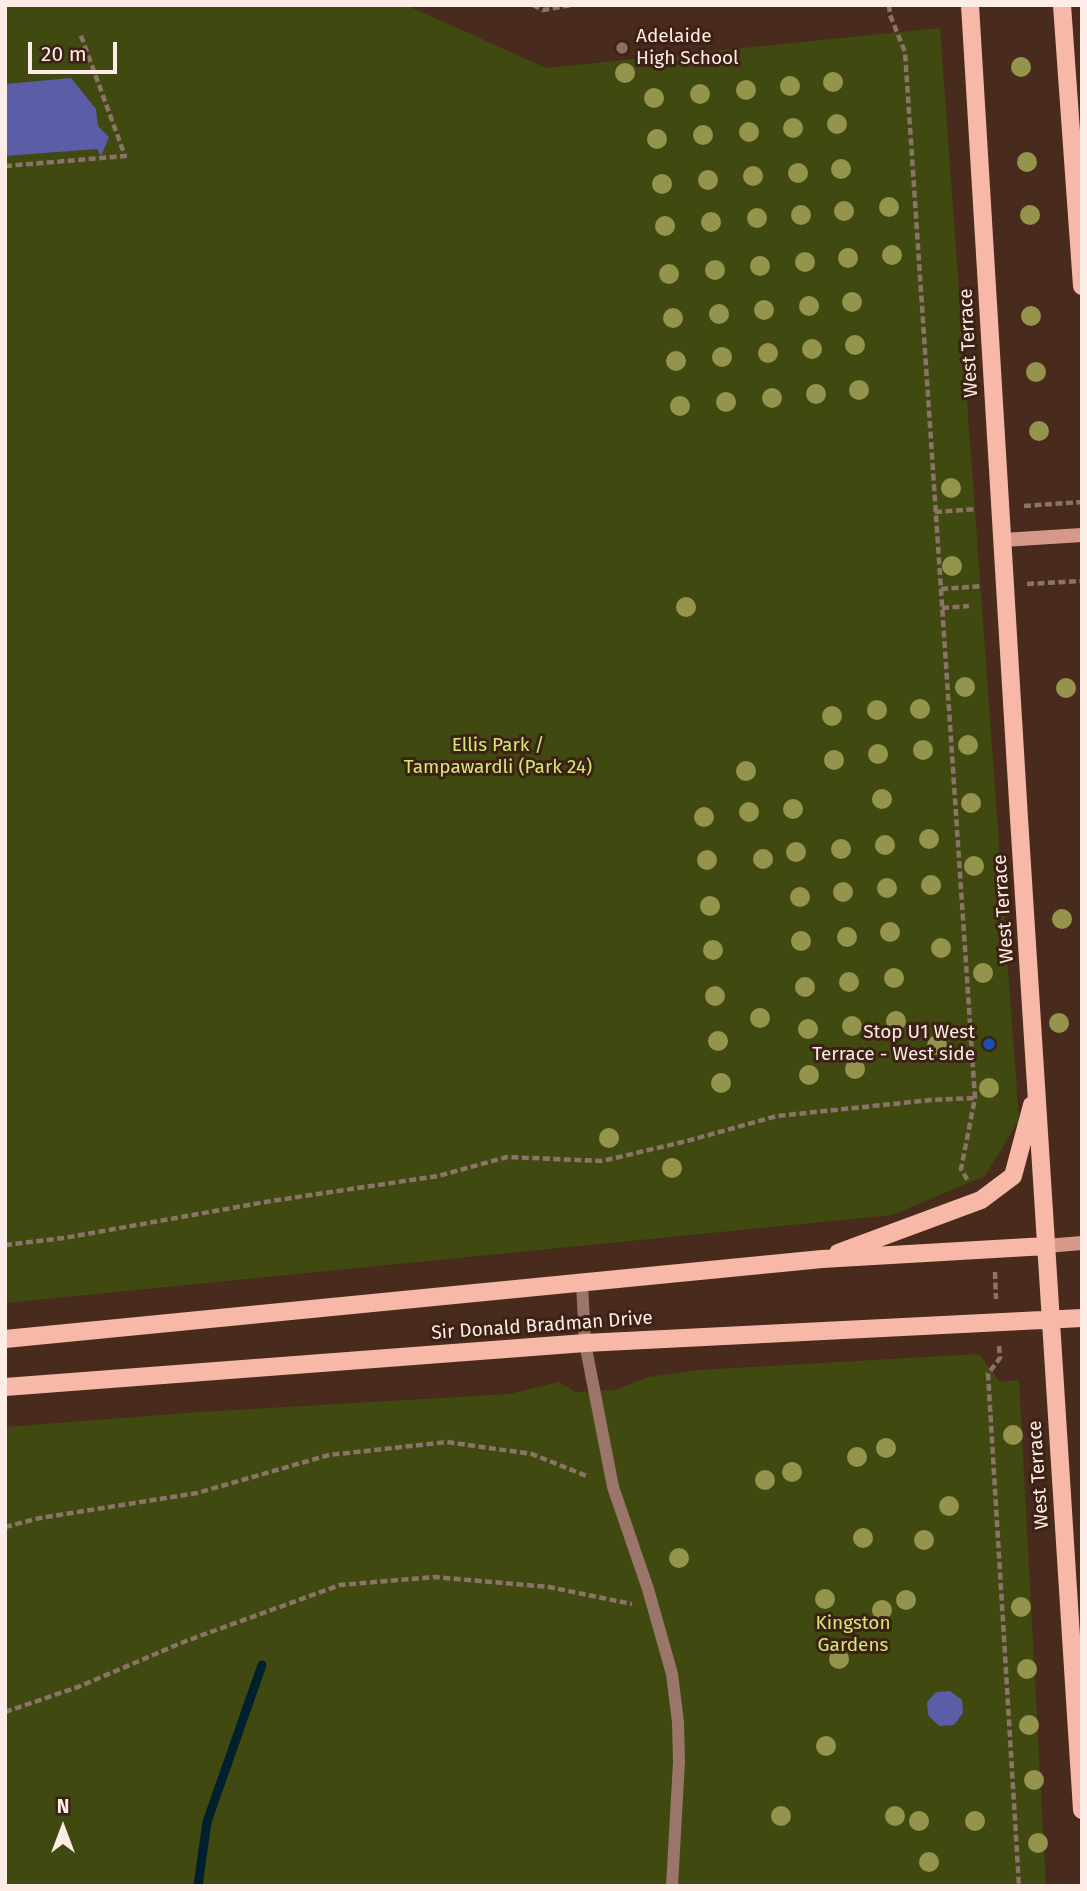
<!DOCTYPE html>
<style>
body{margin:0}
#map{position:relative;width:1087px;height:1891px;overflow:hidden;background:#482b1d;font-family:"Fira Sans",sans-serif}
canvas{display:block}
.frame{position:absolute;inset:0;border:7px solid #fdede6;pointer-events:none}
.north{position:absolute;left:28px;top:1793px;width:70px;height:70px;-webkit-text-stroke:5px #3d2114;paint-order:stroke;rotate:0deg;font-size:19px;font-weight:700;line-height:28px;text-align:center;color:#fdede6}
.north::after{content:'';display:block;margin:auto;width:24px;height:32px;background:#fdede6;clip-path:polygon(50% 0,100% 100%,50% 72%,0 100%)}
.scale{position:absolute;left:28px;top:42px;width:89px;height:32px;box-sizing:border-box;border:4px solid #fdede6;border-top:0;padding-left:9px;font-size:21px;line-height:24px;white-space:nowrap;color:#fdede6;-webkit-text-stroke:5px #3d2114;paint-order:stroke}
</style>
<div id="map">
<canvas width="1087" height="1891"></canvas>
<div class="frame"></div>
<div class="north">N</div>
<div class="scale">20 m</div>
</div>
<script>
const ctx = document.querySelector('canvas').getContext('2d');
ctx.lineJoin = 'round';
function fillPath(path, color) {
  ctx.fillStyle = color;
  ctx.fill(path, 'evenodd');
}
function stroke(path, color, width, dash) {
  ctx.strokeStyle = color;
  ctx.lineWidth = width;
  ctx.lineCap = dash ? 'butt' : 'round';
  ctx.setLineDash(dash || []);
  ctx.stroke(path);
}
function label(font, color, halo, rows, align = 'center') {
  ctx.font = font + ' "Fira Sans",sans-serif';
  ctx.lineWidth = 6;
  ctx.setLineDash([]);
  ctx.textBaseline = 'middle';
  ctx.strokeStyle = halo;
  ctx.fillStyle = color;
  for (const [text, x, y, turn = 0] of rows) {
    ctx.save();
    ctx.translate(x, y);
    ctx.rotate((+turn || 0) * Math.PI / 180);
    ctx.textAlign = isNaN(turn) ? turn : align;
    if (halo) ctx.strokeText(text, 0, 0);
    ctx.fillText(text, 0, 0);
    ctx.restore();
  }
}
const green = new Path2D(`
 M5 5H406L546 68 940 28 1019 1120 985 1176 892 1215 5 1303Z
 M979 1354 1000 1382 1019 1380 1046 1886H5V1427L200 1412 509 1394 559 1382 575 1392 616 1390 648 1377 698 1370Z`);
const stream = new Path2D(`
 M198 1886 207 1822 262 1665`);
const building = new Path2D(`
 M71 78 96 109 98 126 109 137 101 156 97 149 5 156V84Z
 M950 1691 962 1700 963 1713 954 1725 939 1726 928 1715 927 1702 936 1692Z`);
const path = new Path2D(`
 M533 5 543 10 571 5
 M889 5 890 15 905 52 975 1098 961 1169 968 1181
 M5 166 125 156 80 33
 M1024 506 1082 502
 M935 512 977 509
 M1027 584 1082 581
 M941 589 983 586
 M942 608 969 606
 M5 1245 64 1238 271 1201 438 1176 507 1157 602 1161 687 1141 777 1116 931 1100 975 1098
 M995 1272 996 1299
 M999 1346 1000 1358 988 1374 1019 1886
 M5 1527 40 1518 197 1493 329 1455 447 1442 532 1454 589 1477
 M5 1712 78 1687 186 1641 340 1585 434 1577 549 1587 632 1604`);
const lane = new Path2D(`
 M582 1283 585 1343 613 1487 648 1589 672 1674 678 1722 679 1762 672 1886`);
const secondary = new Path2D(`
 M1003 540 1082 535
 M1046 1246 1082 1243`);
const primary = new Path2D(`
 M970 5 1019 818 1082 1810
 M1062 5 1082 286
 M838 1253 981 1200 1013 1176 1032 1105
 M5 1339 822 1259 1046 1246
 M5 1387 585 1343 1082 1318`);
const trees = [
 [1021,67],
 [625,73],
 [833,82],
 [790,86],
 [746,90],
 [700,94],
 [654,98],
 [837,124],
 [793,128],
 [749,132],
 [703,135],
 [657,139],
 [1027,162],
 [841,169],
 [798,173],
 [753,176],
 [708,180],
 [662,184],
 [889,207],
 [844,211],
 [801,215],
 [1030,215],
 [757,218],
 [711,222],
 [665,226],
 [892,255],
 [848,258],
 [805,262],
 [760,266],
 [715,270],
 [669,274],
 [852,302],
 [809,306],
 [764,310],
 [719,314],
 [1031,316],
 [673,318],
 [855,345],
 [812,349],
 [768,353],
 [722,357],
 [676,361],
 [1036,372],
 [859,390],
 [816,394],
 [772,398],
 [726,402],
 [680,406],
 [1039,431],
 [951,488],
 [952,566],
 [686,607],
 [965,687],
 [1066,688],
 [920,709],
 [877,710],
 [832,716],
 [968,745],
 [923,750],
 [878,754],
 [834,760],
 [746,771],
 [882,799],
 [971,803],
 [793,809],
 [749,812],
 [704,817],
 [929,839],
 [885,845],
 [841,849],
 [796,852],
 [763,859],
 [707,860],
 [974,866],
 [931,885],
 [887,888],
 [843,892],
 [800,897],
 [710,906],
 [1062,919],
 [890,932],
 [847,937],
 [801,941],
 [941,948],
 [713,950],
 [983,973],
 [894,978],
 [849,982],
 [805,987],
 [715,996],
 [760,1018],
 [896,1021],
 [1059,1023],
 [852,1026],
 [808,1029],
 [718,1041],
 [937,1045],
 [855,1069],
 [809,1075],
 [721,1083],
 [989,1088],
 [609,1138],
 [672,1168],
 [1013,1435],
 [886,1448],
 [857,1457],
 [792,1472],
 [765,1480],
 [949,1506],
 [863,1538],
 [924,1540],
 [679,1558],
 [825,1599],
 [906,1600],
 [1021,1607],
 [882,1610],
 [839,1659],
 [1027,1669],
 [1029,1725],
 [826,1746],
 [1034,1780],
 [781,1816],
 [895,1816],
 [919,1821],
 [975,1821],
 [1038,1843],
 [929,1862]
];
const markers = [
 [622,48,7,"#8d6e63"],
 [989,1044,7,"#1a4fb4"]
];
const poiNames = [
 ["Adelaide",636,37],
 ["High School",636,59],
 ["Stop U1 West",975,1033,"right"],
 ["Terrace - West side",975,1055,"right"]
];
const streetNames = [
 ["West Terrace",969,343,-93],
 ["West Terrace",1004,909,-94],
 ["Sir Donald Bradman Drive",542,1326,-4],
 ["West Terrace",1039,1475,-94]
];
const parkNames = [
 ["Ellis Park /",498,746],
 ["Tampawardli (Park 24)",498,768],
 ["Kingston",853,1624],
 ["Gardens",853,1646]
];
fillPath(green, '#40490f');
stroke(stream, '#00202d', 9);
fillPath(building, '#5b5da7');
stroke(path, '#8c7368', 4.5, [7, 3.5]);
stroke(lane, '#9b746a', 12);
stroke(secondary, '#d59889', 14);
stroke(primary, '#f8b8a8', 18);
ctx.fillStyle = '#95944d';
for (const [x, y] of trees) {
  ctx.beginPath();
  ctx.arc(x, y, 10, 0, 2 * Math.PI);
  ctx.fill();
}
for (const [x, y, r, color] of markers) {
  const dot = new Path2D();
  dot.arc(x, y, r, 0, 2 * Math.PI);
  ctx.fillStyle = color;
  ctx.fill(dot);
  stroke(dot, '#3d2114', 2.5);
}
label('19px', '#fdede6', '#3d2114', poiNames, 'left');
label('19px', '#fdede6', '#3d2114', streetNames);
label('19px', '#d4e974', '#3d2114', parkNames);
</script>
